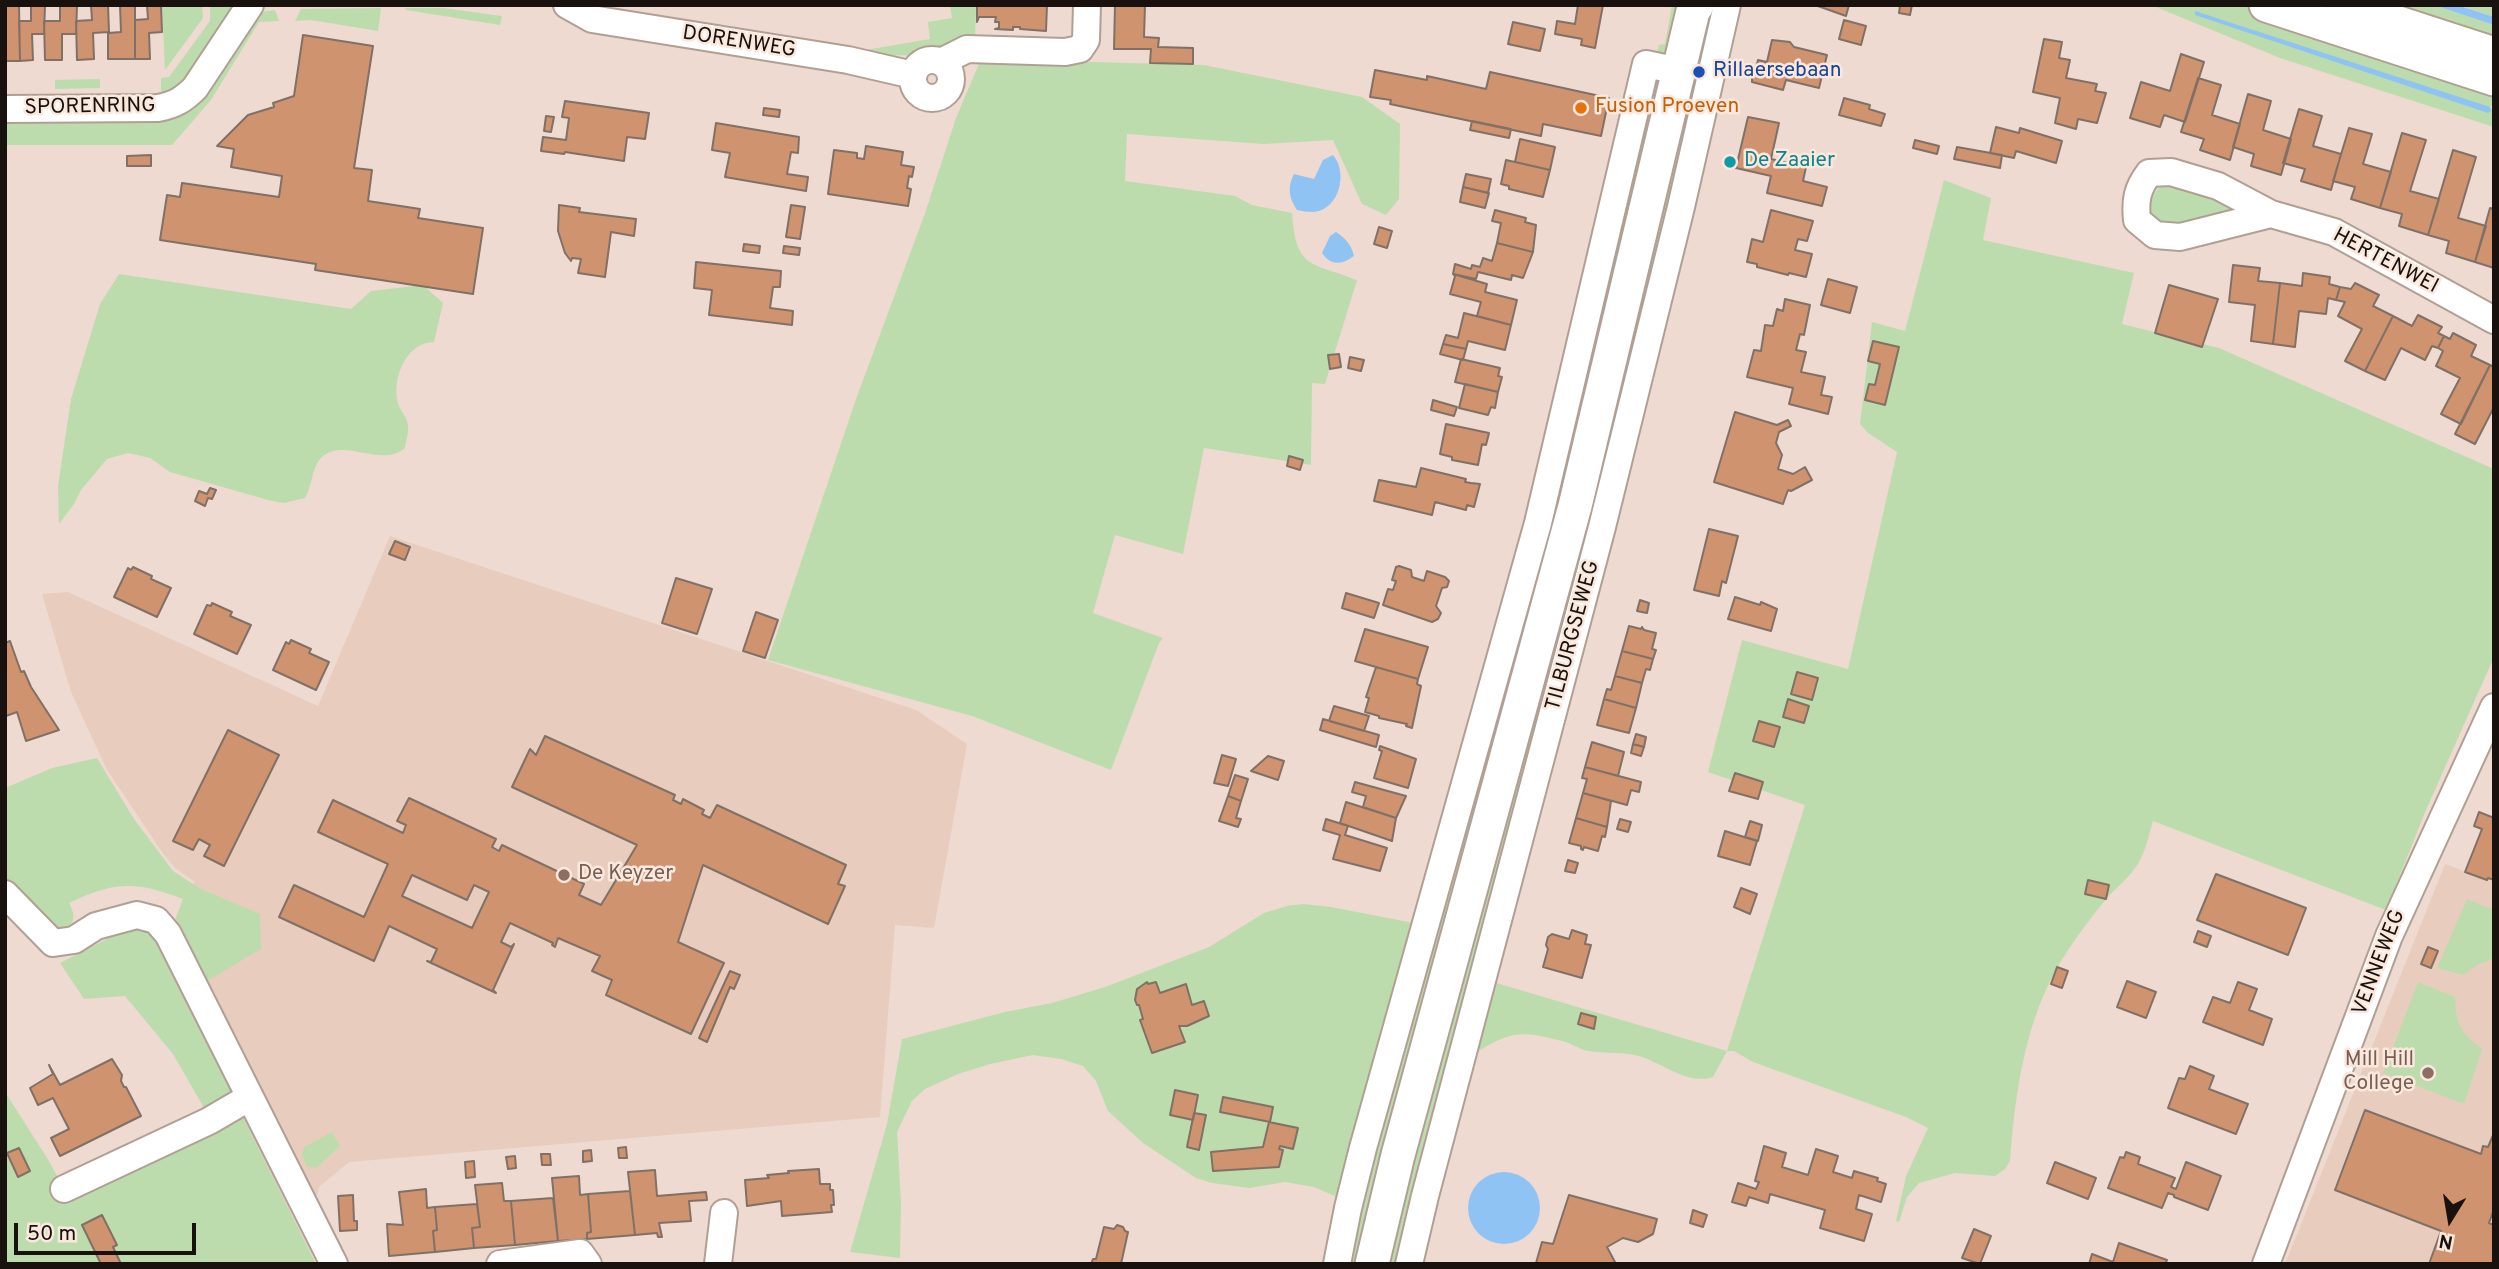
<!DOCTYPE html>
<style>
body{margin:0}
#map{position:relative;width:2499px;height:1269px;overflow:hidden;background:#eedad0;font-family:Overpass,sans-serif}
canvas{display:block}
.frame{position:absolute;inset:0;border:7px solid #18110e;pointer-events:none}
.north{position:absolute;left:2415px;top:1185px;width:70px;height:70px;-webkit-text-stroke:5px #fbe8dd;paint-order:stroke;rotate:191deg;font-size:19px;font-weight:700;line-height:28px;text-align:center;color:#18110e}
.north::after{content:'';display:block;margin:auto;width:24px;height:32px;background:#18110e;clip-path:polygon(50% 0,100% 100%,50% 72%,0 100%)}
.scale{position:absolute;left:14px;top:1223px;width:182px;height:32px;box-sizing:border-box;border:4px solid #18110e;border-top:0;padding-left:9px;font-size:21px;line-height:24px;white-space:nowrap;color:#18110e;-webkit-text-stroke:5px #fbe8dd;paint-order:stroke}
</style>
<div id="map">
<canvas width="2499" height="1269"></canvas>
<div class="frame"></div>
<div class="north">N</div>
<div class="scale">50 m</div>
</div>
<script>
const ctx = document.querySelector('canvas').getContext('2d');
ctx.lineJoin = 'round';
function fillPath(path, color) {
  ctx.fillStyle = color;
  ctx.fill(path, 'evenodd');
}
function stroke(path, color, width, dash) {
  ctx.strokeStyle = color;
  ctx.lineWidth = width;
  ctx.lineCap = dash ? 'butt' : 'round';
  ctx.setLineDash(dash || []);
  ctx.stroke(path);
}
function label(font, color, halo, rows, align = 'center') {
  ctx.font = font + ' Overpass,sans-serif';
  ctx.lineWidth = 5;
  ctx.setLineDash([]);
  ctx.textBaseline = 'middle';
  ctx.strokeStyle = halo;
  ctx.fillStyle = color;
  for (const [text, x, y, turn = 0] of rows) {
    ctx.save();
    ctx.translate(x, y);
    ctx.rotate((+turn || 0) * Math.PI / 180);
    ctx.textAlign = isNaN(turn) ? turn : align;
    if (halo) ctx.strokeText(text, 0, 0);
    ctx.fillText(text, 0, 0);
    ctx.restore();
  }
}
const built = new Path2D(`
 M390 536 916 710 967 744 934 928 895 925 880 1117 349 1162 319 1187 315 1207 182 945 183 899 195 882 175 868 162 852 107 770 71 692 42 594 68 592 318 706Z
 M2445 864 2494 882V1264H2285Z`);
const green = new Path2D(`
 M162 5H202L203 18 165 70Z
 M210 5H236L190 77 165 95 161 91V78L169 77 210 21Z
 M950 5H976L975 43C929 54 908 60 860 51L930 39 928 22 952 18Z
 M1672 5H1680L1668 60 1657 53 1659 45 1665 44Z
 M2151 5H2245L2494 86V104L2490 107 2494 111V127L2280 58Z
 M2363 5H2434L2494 25V48Z
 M2458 5H2494V17Z
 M381 8 378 31 311 20 295 21 301 9Z
 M405 8H443L502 16 500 25 406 10Z
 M275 10 279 21 259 22 211 100 172 145H5V120L160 118 261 12Z
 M981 59 1204 65 1362 97 1400 124 1399 199 1386 215 1362 204 1333 140 1264 144 1127 134 1125 181 1235 196 1252 205 1292 213C1296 270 1311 262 1357 280L1325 384 1312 383 1311 465 1204 448 1183 554 1115 535 1093 613 1163 638 1159 643 1111 770 972 716 768 660 856 399 924 216 956 118Z
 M100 79V88L55 89V80Z
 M1655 102 1563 500 1556 498 1646 124 1648 103Z
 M1678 170 1595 508 1588 506 1668 175Z
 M1944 180 1991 198 1983 240 2134 273 2122 324 2219 348 2494 469V657L2426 810 2386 910 2153 821C2149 834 2146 850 2139 862 2131 876 2118 886 2107 898 2089 920 2071 944 2057 968 2024 1027 2015 1095 2010 1161L2005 1169 1995 1176 1955 1173 1919 1183 1907 1197 1899 1222 1896 1221 1906 1176 1928 1128 1906 1117 1753 1062 1734 1051H1727L1713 1077C1689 1085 1665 1065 1642 1057 1625 1051 1605 1054 1588 1051 1579 1049 1571 1043 1562 1041 1521 1030 1511 1031 1475 1053L1493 982 1727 1051 1805 805 1708 772 1742 640 1848 669 1897 452 1868 433 1860 424 1872 322 1905 331Z
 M2169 186 2197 190 2230 204 2231 212 2167 230 2149 217V202L2159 187Z
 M119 274 351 309 371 291 423 285 443 303 434 342C405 342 390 382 399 406 401 411 406 416 407 421 410 429 406 440 405 448 381 469 343 436 321 458 312 467 312 486 305 498L284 503 268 500 170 472 150 458 128 453 107 459 81 490 74 504 59 524 58 486 71 399 100 304Z
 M1555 503 1561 505 1521 655 1510 652 1518 644Z
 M1587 510 1594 513 1549 681 1542 679Z
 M1541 684 1548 686 1413 1187 1396 1264H1386Z
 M1499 711 1506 713 1358 1264H1350L1364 1195 1382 1127Z
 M97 758 134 819 173 871 201 889 260 914 261 949 202 984 173 925 183 899C136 881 115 881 69 903 78 920 73 926 56 932L5 884V788L52 768Z
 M2467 899 2494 910V958L2477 965 2463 975 2437 968Z
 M1303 904 1331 907 1419 924 1337 1197 1314 1187 1285 1182 1249 1188 1212 1183 1196 1178 1143 1143 1108 1111 1096 1081 1083 1066 1061 1059 1033 1055 990 1064 958 1074 925 1089 912 1101 897 1132 901 1202 900 1258 850 1252 887 1124 902 1039 1005 1012 1052 1003 1105 987 1209 947 1264 913 1287 906Z
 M132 926H149L239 1091 208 1115 173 1054 125 996 84 999 60 963Z
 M2418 982 2455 997C2456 1024 2460 1032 2482 1049L2464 1104 2383 1073Z
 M5 1092 49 1161 67 1195 240 1111 316 1264H5Z
 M332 1132 340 1146 316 1168 306 1166 302 1156 304 1147Z`);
const water = new Path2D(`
 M2434 5H2457L2494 17V25Z
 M2195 11 2490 107 2491 111 2488 113 2195 15Z
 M1333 155C1348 172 1340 209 1314 212 1308 212 1302 211 1297 210 1289 198 1287 188 1294 174L1314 179 1323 160Z
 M1336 232C1346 239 1351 244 1354 256 1342 265 1331 266 1322 253L1330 236Z
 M1468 1208a36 36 0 1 1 72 0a36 36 0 1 1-72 0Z`);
const building = new Path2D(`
 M5 5H19L20 61H5Z
 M31 5H45L44 34H32L33 60 20 61 19 21H31Z
 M60 5H77L76 34H62V60H45L44 21H60Z
 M91 5H108L109 32 93 33 94 59 77 60 76 21 92 20Z
 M120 5H135V59H108V33L121 32Z
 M147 5H161L162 32 149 33 150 59H135V20L148 19Z
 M977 5H1047L1046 31 1020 29V27H1013V30L995 29 999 28V22H995L996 17H979L977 22Z
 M1115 5H1145L1144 37 1159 38 1158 47 1193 48V64L1150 63 1151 49H1114Z
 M1578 5H1603L1595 48 1581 45 1582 39 1555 34 1557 21 1575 24Z
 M1815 5H1849L1846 16Z
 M1900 5H1912L1910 15 1899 13Z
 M1844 20 1866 26 1861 45 1839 39Z
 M1513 22 1545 29 1540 51 1508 44Z
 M303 35 373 46 354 168 372 170 368 201 420 209 418 218 483 228 473 294 315 270 316 264 160 240 167 195 180 197 182 183 279 197 282 176 231 167 234 149 217 146 248 115 274 107 273 103 294 96Z
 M2044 39 2062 42 2059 58 2070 60 2066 78 2097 84 2095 91 2106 93 2097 123 2078 119 2076 129 2055 123 2060 98 2033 92Z
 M1772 40 1790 42 1794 47 1827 55 1819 88 1786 80 1783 90 1752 82V70L1756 69 1758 60 1767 62Z
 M2181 54 2204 62 2185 122 2164 115 2160 127 2130 118 2141 82 2170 91Z
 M1375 70 1427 80V76L1486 89 1490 72 1609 98 1601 136 1543 124 1541 136 1390 104 1391 100 1370 97Z
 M2198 78 2221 85 2212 115 2240 124 2230 160 2200 150 2204 139 2181 132Z
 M2248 94 2271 101 2263 130 2291 139 2281 175 2251 166 2254 154 2233 147Z
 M1844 98 1870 105 1869 109 1885 114 1881 126 1839 115Z
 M565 101 649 113 645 139 627 137 624 161 565 152 564 154 541 151 543 137 566 140 569 118 562 117Z
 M764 108 780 110 779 117 763 115Z
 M2299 109 2322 116 2313 146 2341 154 2331 190 2301 181 2305 169 2283 163Z
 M546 116 554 117 551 132 544 131Z
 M1748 117 1779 123 1771 159 1806 167 1803 181 1827 187 1822 206 1767 193 1771 176 1736 168Z
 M1472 121 1511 129 1509 138 1470 130Z
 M716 123 799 137 798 153 791 152 787 174 808 177 806 191 725 177 730 153 712 150Z
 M1996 127 2019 133 2020 128 2062 141 2056 163 2016 151 2014 158 1990 153Z
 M2349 128 2372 134 2363 164 2391 172 2380 208 2351 199 2355 187 2333 181Z
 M2402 133 2426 140 2410 191 2439 199 2428 235 2399 226 2402 214 2380 208Z
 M1520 139 1555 147 1550 170 1515 162Z
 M1915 140 1939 146 1937 154 1913 148Z
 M866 146 903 152 901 165 914 167 912 177 909 176 907 188 911 189 908 206 828 194 834 150 857 153V158L864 159Z
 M1957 147 2002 155 2000 168 1954 159Z
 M2453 150 2476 157 2458 218 2486 226 2475 262 2446 253 2449 241 2428 235Z
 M151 155V166H127V156Z
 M1506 160 1550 170 1543 197 1509 189V186L1501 184Z
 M1466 174 1491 179 1488 193 1463 187Z
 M1463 187 1489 193 1485 208 1460 202Z
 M559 205 580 208 579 212 636 219 634 236 611 232 605 277 578 273 581 259 572 258 571 261 565 253 558 231Z
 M791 205 805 207 800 239 786 237Z
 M2490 208 2494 209V268L2475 262Z
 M1495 210 1526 218 1525 222 1536 225 1533 252 1497 243 1501 223 1492 221Z
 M1771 210 1813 221 1807 241 1798 239 1795 250 1812 254 1806 277 1789 273 1788 275 1757 267V264L1747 262 1752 239 1763 242Z
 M1379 227 1392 231 1387 248 1374 244Z
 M1497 243 1533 252 1523 278 1512 275 1511 280 1478 272 1476 279 1453 274 1455 264 1471 269 1472 265 1480 267 1483 258 1492 261Z
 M744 244 760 246 759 253 743 251Z
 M784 246 800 248 799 255 783 253Z
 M696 262 781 271 780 287H773L770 308 793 311 792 325 709 315 712 290 694 288Z
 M2233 265 2260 268 2258 281 2280 283 2273 344 2251 341 2255 305 2229 302Z
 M2303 273 2330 277 2329 284 2340 287 2336 300 2328 298 2326 314 2299 311 2295 347 2273 344 2280 283 2302 286Z
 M1453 274 1487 284 1485 292 1517 300 1511 325 1477 316 1481 302 1450 294 1455 276Z
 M1828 279 1857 287 1850 313 1821 305Z
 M2355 283 2379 295 2373 306 2393 316 2365 371 2345 361 2362 329 2338 316 2345 302 2336 300 2340 287 2351 289Z
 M2169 285 2218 299 2202 347 2155 333Z
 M1785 299 1810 305 1804 335 1800 334 1796 350 1806 352 1801 372 1825 377 1821 395 1832 397 1828 414 1789 404 1793 388 1747 377 1754 350 1761 351 1765 325 1773 326 1777 309 1783 311Z
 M1464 313 1511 325 1505 350 1468 341 1466 349 1443 344 1446 335 1458 338Z
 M2418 315 2442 327 2438 333 2444 336 2438 348 2432 346 2425 360 2401 348 2385 380 2365 371 2393 316 2412 326Z
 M2453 333 2476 345 2471 356 2490 365 2461 424 2441 414 2460 378 2436 366 2443 351 2438 348 2444 336 2450 339Z
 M1873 341 1899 347 1885 405 1865 400 1869 384 1875 385 1880 364 1868 361Z
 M1443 344 1466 349 1463 360 1440 354Z
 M1339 354 1341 367 1330 369 1328 355Z
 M1350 357 1364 360 1361 371 1348 368Z
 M1461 359 1500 368 1498 376 1502 377 1498 392 1455 382Z
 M2490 365 2494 367V407L2475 444 2455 434Z
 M1465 384 1498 392 1495 408 1491 407 1488 415 1459 408Z
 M1433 400 1457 407 1454 416 1431 410Z
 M1735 412 1777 425 1788 420 1791 426 1779 432 1776 443 1782 455 1778 469 1793 474 1805 467 1812 480 1791 491 1788 490 1783 504 1714 482Z
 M1446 424 1489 433 1486 445 1482 444 1478 465 1452 460V457L1440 454Z
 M1289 456 1303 460 1300 470 1287 466Z
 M1421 468 1466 479 1465 482 1471 483 1480 484 1474 507 1467 505 1466 510 1435 502 1432 515 1374 501 1379 480 1416 487Z
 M210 488 216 490 212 499 208 498 205 506 195 501 199 491 207 494Z
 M1709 529 1738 536 1726 583 1722 581 1719 596 1694 590Z
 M395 541 410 547 405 560 389 554Z
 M1399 566 1411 570 1412 577 1424 581 1427 571 1445 577 1449 581 1447 587 1442 588 1436 606 1441 613 1438 619 1432 622 1383 605 1388 589 1393 590 1396 581 1392 580 1396 567Z
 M133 567 152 576 151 579 171 588 157 617 114 597 128 568 131 570Z
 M676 578 712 589 697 634 662 623Z
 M1346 593 1379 603 1374 618 1342 608Z
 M1735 597 1760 605 1761 602 1777 609 1771 631 1728 619Z
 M1640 600 1649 603 1647 613 1637 611Z
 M212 603 232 612 230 616 251 625 237 654 194 634 207 605 211 606Z
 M756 612 778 620 765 658 743 651Z
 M1629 626 1641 629 1642 627 1644 630 1656 633 1652 649 1656 650 1653 659 1622 651Z
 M1365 629 1428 647 1418 679 1355 661Z
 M291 640 311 649 309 653 329 662 316 690 273 670 286 642 289 644Z
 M10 641 21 672 24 671 31 687 59 730 26 741 17 712 6 716 5 643Z
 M1622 651 1653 659 1650 670 1646 669 1642 683 1615 676Z
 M1376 667 1418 679 1417 684 1421 686 1412 728 1406 726 1407 724 1379 718V716L1365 712 1369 698 1366 697Z
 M1797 672 1818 678 1812 700 1791 694Z
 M1615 676 1642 683 1636 708 1604 699 1607 689 1611 690Z
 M1604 699 1636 708 1629 733 1597 725Z
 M1788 699 1809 706 1804 723 1783 717Z
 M1334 706 1369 716 1364 731 1329 721Z
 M1323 719 1379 735 1376 747 1320 730Z
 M1759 721 1780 727 1774 747 1753 741Z
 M228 730 279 755 224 866 204 856 210 845 199 839 193 850 173 841Z
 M1636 734 1646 737 1644 747 1633 744Z
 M545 736 675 795 673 800 681 804 683 799 704 810 702 814 710 818 717 805 846 865 838 884 845 886 828 924 703 865 678 942 724 963 691 1034 606 995 612 980 592 971 600 956 558 938 555 947 552 945 553 943 510 923 501 942 511 947 514 944 493 990 496 993 427 961 431 962 437 949 389 926 374 961 279 917 294 885 364 917 388 864 318 832 333 800 403 833 406 825 397 821 409 798 496 839 492 847 499 851 502 845 584 884 579 895 601 905 637 845 512 787 530 749 536 755ZM412 875 467 900 474 885 489 892 472 928 402 896Z
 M1592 742 1624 752 1618 776 1585 767Z
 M1633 744 1644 747 1641 756 1631 753Z
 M1380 746 1416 759 1408 788 1374 778 1382 751 1379 750Z
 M1222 755 1236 759 1228 786 1214 783Z
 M1268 756 1284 761 1278 780 1251 771Z
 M1585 767 1641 782 1639 792 1631 790 1627 805 1583 793 1587 779 1582 778Z
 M1735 773 1763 782 1758 799 1729 791Z
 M1235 775 1248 779 1241 801 1228 796Z
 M1355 782 1406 796 1396 818 1363 807 1366 796 1352 792Z
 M1583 793 1611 801 1607 827 1576 818Z
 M1228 796 1241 801 1236 818 1241 819 1238 827 1219 821Z
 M1346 802 1396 818 1392 841 1340 823Z
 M2479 812 2494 818V880L2488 878 2487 880 2465 872 2482 829 2474 826Z
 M1576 818 1607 827 1605 837 1602 836 1598 851 1584 847 1583 850 1581 849V846L1569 843Z
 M1326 819 1348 826 1345 835 1387 848 1380 871 1333 859 1340 835 1323 830Z
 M1620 819 1631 822 1628 832 1617 829Z
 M1750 821 1762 825 1758 841 1745 837Z
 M1725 831 1757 841 1750 865 1718 856Z
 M1568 860 1578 863 1575 873 1565 871Z
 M2216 874 2306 908 2288 955 2197 920Z
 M2088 880 2109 885 2106 899 2085 894Z
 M1741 888 1757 894 1750 914 1734 907Z
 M1572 930 1587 935 1585 944 1591 945 1582 978 1543 967 1548 949 1546 945 1548 937 1552 934 1569 939Z
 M2198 931 2211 936 2207 947 2194 942Z
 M2428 947 2438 951 2431 968 2421 964Z
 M2057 967 2068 971 2062 988 2051 984Z
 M730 971 740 975 734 989 730 987 707 1042 699 1038Z
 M2127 981 2156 992 2146 1018 2117 1007Z
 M1147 982 1148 984 1156 982 1160 993 1186 984 1192 1005 1204 1001 1209 1016 1187 1026H1179L1185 1042 1152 1053 1140 1020 1143 1019 1139 1005H1137L1135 1000 1137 989Z
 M2238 982 2257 989 2249 1010 2272 1019 2263 1045 2203 1022 2213 997 2230 1003Z
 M1581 1013 1596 1017 1594 1029 1578 1024Z
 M112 1059 122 1075 121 1081 124 1087H126L141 1116 60 1156 51 1138 69 1129 53 1098 38 1105 30 1088 53 1074 49 1065 60 1085Z
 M2190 1066 2214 1076 2209 1089 2248 1104 2236 1134 2168 1108 2179 1078 2185 1079Z
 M1175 1090 1198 1095 1193 1120 1170 1115Z
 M1223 1097 1273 1107 1270 1122 1220 1112Z
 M2365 1110 2481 1154 2483 1146 2488 1147 2494 1133V1209L2489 1223 2494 1225V1264H2429L2441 1231 2335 1190Z
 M1194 1113 1206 1115 1199 1150 1187 1147Z
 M1269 1122 1298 1128 1293 1149 1280 1146 1279 1149 1283 1150 1279 1167 1213 1171 1211 1152 1263 1147Z
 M1764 1146 1786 1153 1782 1167 1808 1175 1816 1149 1838 1156 1833 1172 1852 1178 1854 1171 1878 1178 1877 1181 1886 1184 1881 1202 1859 1195 1856 1209 1872 1214 1864 1241 1820 1228 1825 1210 1770 1194 1768 1203 1749 1197 1746 1206 1732 1202 1738 1183 1756 1189 1759 1182 1755 1181Z
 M626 1147 627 1158H619L618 1148Z
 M19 1148 30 1171 18 1177 7 1153Z
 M591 1150 592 1161 583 1162V1151Z
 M2126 1152 2140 1157 2138 1164 2175 1178 2171 1187 2176 1189 2186 1162 2221 1176 2208 1210 2174 1197V1195L2168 1193 2162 1208 2108 1188 2120 1157 2124 1158Z
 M541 1154H550L551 1165H542Z
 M515 1156 516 1168 508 1169 506 1157Z
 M474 1161 475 1177 466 1178 465 1162Z
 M2055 1162 2096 1178 2088 1199 2047 1183Z
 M819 1169 820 1184H830V1190H833L834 1205H831L832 1212 782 1216 781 1201 747 1206 745 1180 769 1178 767 1175 789 1173 788 1171Z
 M655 1170 657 1196 706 1192 707 1200 689 1201 691 1221 659 1223 662 1237H658L657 1233 635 1235 628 1172Z
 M579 1176 580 1195 588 1194 591 1232 587 1233V1239L558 1241 552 1178Z
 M502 1183 504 1201H511L515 1245 474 1248 472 1228 480 1227 475 1185Z
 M426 1189 427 1208 435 1207 437 1230 433 1231 435 1252 389 1256 387 1224 403 1225 399 1192Z
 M630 1191 635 1235 587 1239V1233L591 1232 588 1194Z
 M353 1195 354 1221H357V1230L340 1231 338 1196Z
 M1569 1195 1657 1219 1653 1234 1638 1242 1623 1238 1607 1247 1616 1264 1536 1263 1542 1242 1553 1244Z
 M553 1198 558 1241 515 1245 511 1201Z
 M477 1204 480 1227 472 1228 474 1248 435 1252 433 1231 437 1230 435 1207Z
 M1693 1210 1707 1215 1703 1227 1690 1223Z
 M102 1215 117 1245 113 1247 121 1264H101L82 1225Z
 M1117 1225 1123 1227 1125 1231 1128 1232 1121 1264H1091L1093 1259H1096L1104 1227 1114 1229Z
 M1974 1229 1991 1236 1980 1264 1962 1258Z
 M2119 1243 2167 1260 2165 1264H2089L2092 1254 2113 1262Z`);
const minor = new Path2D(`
 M567 5 592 19 848 60 913 75
 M913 79a19 19 0 1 1 38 0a19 19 0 1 1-38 0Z
 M941 62 967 49 1065 52 1080 49 1086 40 1087 5
 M5 109 158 108C175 105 184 99 195 88L250 5
 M2271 214 2180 237 2155 235 2137 220C2135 200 2137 189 2149 173L2171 172 2218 186 2271 214 2334 232 2494 320
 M5 894 53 943 74 940 96 926 137 915 156 920 168 934 334 1264
 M64 1189 209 1121 250 1097
 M500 1264 580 1253 588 1264
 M718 1264 724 1213
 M1337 1264 1348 1208 1363 1148 1538 523 1646 64 1679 71
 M1409 1264 1425 1196 1602 527 1681 207 1727 5
 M2266 1264 2389 936 2494 707`);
const tertiary = new Path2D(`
 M2266 5 2494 79
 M2343 5 2494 54
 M1372 1264 1398 1155 1575 506 1693 11 1697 5`);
const markers = [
 [1699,72,7,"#1a4fb4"],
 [1581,108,7,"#e8710a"],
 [1730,162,7,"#0f9aa8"],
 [564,875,7,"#8d6e63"],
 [2428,1073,7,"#8d6e63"]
];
const streetNames = [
 ["DORENWEG",739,43,9],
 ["SPORENRING",90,108,-1],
 ["HERTENWEI",2385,262,28],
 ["TILBURGSEWEG",1574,636,-75],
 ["VENNEWEG",2380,963,-69]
];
const transitNames = [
 ["Rillaersebaan",1713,72]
];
const foodNames = [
 ["Fusion Proeven",1595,108]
];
const cultureNames = [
 ["De Zaaier",1744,162]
];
const educationNames = [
 ["De Keyzer",578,875],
 ["Mill Hill",2414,1061,"right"],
 ["College",2414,1085,"right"]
];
fillPath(built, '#e8cdbe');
fillPath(green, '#bddcae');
fillPath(water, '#8ec3f3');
fillPath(building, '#d09370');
stroke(building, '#817066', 2);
stroke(minor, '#b19f94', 30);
stroke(tertiary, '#b19f94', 37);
stroke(minor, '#fff', 26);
stroke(tertiary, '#fff', 33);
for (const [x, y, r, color] of markers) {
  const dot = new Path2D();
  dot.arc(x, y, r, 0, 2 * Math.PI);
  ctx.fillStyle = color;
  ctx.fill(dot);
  stroke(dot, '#fbe8dd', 2.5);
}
label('21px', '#18110e', '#fbe8dd', streetNames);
label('21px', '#164399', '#fbe8dd', transitNames, 'left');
label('21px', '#c56008', '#fbe8dd', foodNames, 'left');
label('21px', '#0d838f', '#fbe8dd', cultureNames, 'left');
label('21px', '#785e54', '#fbe8dd', educationNames, 'left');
</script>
